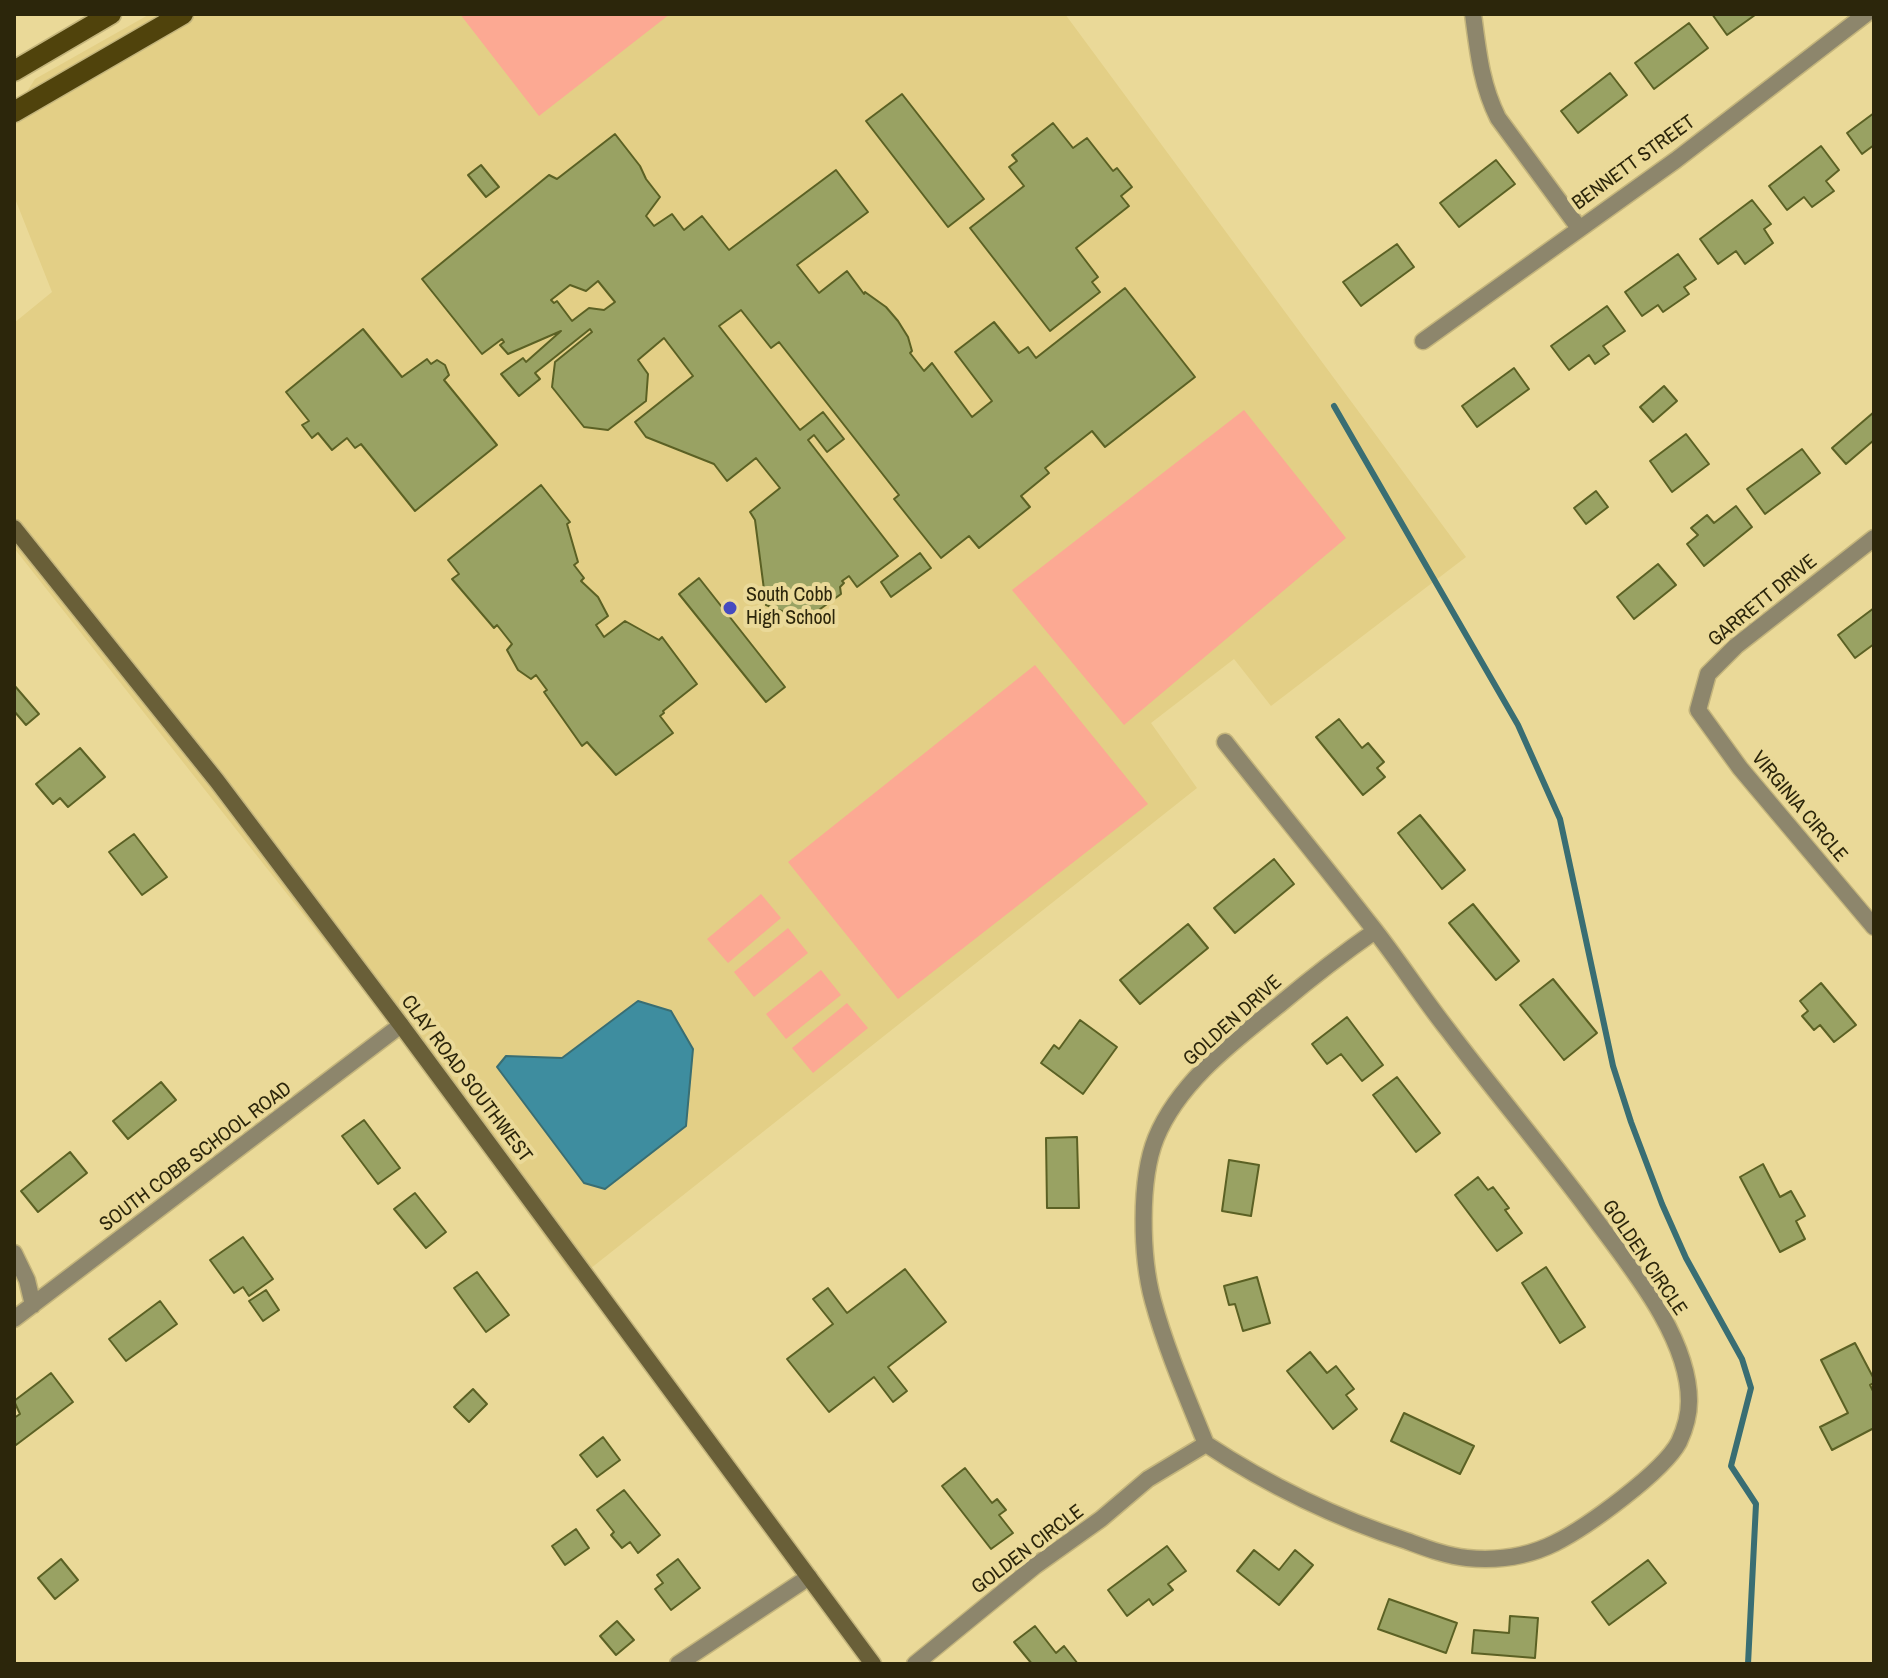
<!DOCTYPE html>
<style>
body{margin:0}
#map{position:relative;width:1888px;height:1678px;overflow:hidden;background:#ead998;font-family:"Archivo Narrow",sans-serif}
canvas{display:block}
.frame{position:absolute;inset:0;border:16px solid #2c260b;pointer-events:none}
</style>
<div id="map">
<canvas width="1888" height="1678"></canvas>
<div class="frame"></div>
</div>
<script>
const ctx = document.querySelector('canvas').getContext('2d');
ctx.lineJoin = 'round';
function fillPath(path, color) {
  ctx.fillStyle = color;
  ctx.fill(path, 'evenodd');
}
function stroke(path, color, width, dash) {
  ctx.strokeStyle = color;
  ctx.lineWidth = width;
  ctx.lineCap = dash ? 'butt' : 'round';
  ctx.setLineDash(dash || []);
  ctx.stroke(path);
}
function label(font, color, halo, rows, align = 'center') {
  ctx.font = font + ' "Archivo Narrow",sans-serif';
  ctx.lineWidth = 8;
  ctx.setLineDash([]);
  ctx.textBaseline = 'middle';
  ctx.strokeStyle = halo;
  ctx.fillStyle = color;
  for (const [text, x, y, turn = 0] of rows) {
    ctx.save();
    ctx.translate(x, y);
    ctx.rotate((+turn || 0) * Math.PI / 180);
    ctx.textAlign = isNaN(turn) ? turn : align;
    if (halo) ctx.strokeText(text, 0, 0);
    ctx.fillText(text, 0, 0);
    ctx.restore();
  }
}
const built = new Path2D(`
 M150 14H1065L1466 557 1271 706 1234 659 1151 723 1197 788 576 1280 404 1042 14 548V323L52 292 14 196V112L35 79Z`);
const green = new Path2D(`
 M460 14H670L539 116Z
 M1244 410 1346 538 1124 725 1012 590Z
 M1035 665 1148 804 898 999 788 862Z
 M761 894 781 918 728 963 707 939Z
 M788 928 808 953 754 997 734 972Z
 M821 970 841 995 786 1039 766 1014Z
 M847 1003 868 1028 813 1073 792 1048Z`);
const water = new Path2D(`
 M638 1001 671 1011 693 1049 686 1126 605 1189 584 1183 497 1067 506 1056 562 1058Z`);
const stream = new Path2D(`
 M1334 406 1518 725 1560 819 1613 1066 1631 1122 1662 1204 1686 1258 1742 1359 1751 1388 1731 1466 1756 1504 1748 1664`);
const building = new Path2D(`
 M1712 14H1754L1755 15 1727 35Z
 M1689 23 1708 48 1654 89 1635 63Z
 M1610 73 1627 95 1578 133 1561 111Z
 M902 94 984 199 948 227 866 121Z
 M1874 113V145L1862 154 1847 133Z
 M1053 123 1073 148 1087 138 1113 171 1117 168 1132 187 1121 196 1129 206 1076 248 1098 277 1092 282 1100 292 1050 331 970 228 1024 186 1009 167 1017 161 1012 155Z
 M615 134 640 166 646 179 660 197 646 216 654 226 672 214 684 230 702 216 729 250 836 170 868 212 797 265 819 293 847 271 864 294 865 292 886 307 898 321 908 337 912 351 910 353 924 371 932 363 972 417 992 401 955 352 994 322 1019 353 1028 347 1036 358 1125 288 1195 377 1105 447 1092 431 1045 468 1049 473 1021 496 1030 507 979 548 969 536 941 558 894 499 899 495 779 342 771 348 741 310 719 326 800 430 823 412 844 439 827 452 814 435 808 440 898 556 857 587 849 576 842 581 844 583 840 587 841 594 805 620 766 605 755 520 750 512 780 488 756 458 727 481 714 464 646 437 635 422 693 376 664 338 638 360 648 374 646 401 608 430 584 427 552 387 555 362 592 332 590 329 535 373 540 379 519 396 501 374 523 358 526 362 561 331 508 354 500 345 504 342 502 339 482 354 422 279 549 175 557 179ZM598 281 615 302 604 310 589 308 572 321 557 301 554 303 551 300 570 285 586 291Z
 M1821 146 1839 170 1826 181 1834 191 1812 207 1804 197 1787 210 1769 186Z
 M1496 160 1515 184 1459 227 1440 203Z
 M481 165 499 187 486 197 468 175Z
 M1752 200 1771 224 1764 229 1773 243 1745 264 1736 251 1718 264 1700 239Z
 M1397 244 1414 267 1361 306 1343 282Z
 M1678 254 1696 279 1684 287 1689 294 1663 312 1658 305 1642 316 1625 292Z
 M1607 306 1625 331 1603 346 1609 354 1595 364 1589 355 1569 370 1551 346Z
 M363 329 402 377 427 359 431 364 437 360 445 365 449 375 444 380 497 445 415 511 361 444 355 448 347 438 332 450 318 433 312 438 302 425 309 421 286 392Z
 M1514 368 1529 389 1477 427 1462 406Z
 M1664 386 1677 401 1653 422 1640 407Z
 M1874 412V440L1846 464 1832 448Z
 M1686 434 1709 464 1672 492 1650 461Z
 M1802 449 1820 473 1765 514 1747 489Z
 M541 485 570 522 567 524 578 562 574 565 584 578 581 581 598 597 608 616 596 625 604 637 625 621 659 640 662 637 697 684 663 711 664 713 660 716 673 733 616 775 587 742 582 746 544 692 547 690 536 675 531 679 518 670 507 650 512 644 497 625 494 628 452 579 459 574 448 560Z
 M1596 491 1608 507 1586 524 1574 508Z
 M1736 506 1752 527 1704 566 1687 544 1698 535 1691 528 1707 515 1714 523Z
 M920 553 931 568 891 597 881 582Z
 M1658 564 1676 585 1634 619 1617 597Z
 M699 578 785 687 766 702 679 594Z
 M1874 608V644L1855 658 1838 635Z
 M14 685 39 714 26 725 14 711Z
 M1339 719 1362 748 1368 743 1384 762 1377 768 1385 777 1363 795 1316 737Z
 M80 748 105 777 68 807 60 798 53 804 36 784Z
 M1420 815 1465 870 1442 889 1398 833Z
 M134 834 167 877 142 895 109 852Z
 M1274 859 1294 884 1235 933 1214 908Z
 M1473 904 1519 961 1496 980 1449 923Z
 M1188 924 1208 948 1140 1004 1120 980Z
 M1553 979 1597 1033 1564 1060 1520 1005Z
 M1821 983 1856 1025 1834 1042 1820 1025 1814 1030 1802 1016 1808 1011 1800 1001Z
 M1347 1017 1383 1065 1362 1081 1341 1054 1327 1064 1312 1044Z
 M1080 1020 1117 1047 1083 1094 1041 1063 1054 1045 1059 1049Z
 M1397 1077 1440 1133 1416 1152 1373 1095Z
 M161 1082 176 1100 128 1139 113 1121Z
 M364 1120 400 1168 378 1184 342 1136Z
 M1077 1137 1079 1208H1047L1046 1138Z
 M70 1152 87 1173 38 1212 21 1191Z
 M1229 1160 1259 1165 1251 1216 1222 1211Z
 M1763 1164 1780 1197 1791 1191 1805 1216 1796 1221 1805 1239 1780 1252 1740 1177Z
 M1478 1177 1488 1190 1493 1187 1509 1208 1505 1210 1522 1233 1497 1251 1455 1195Z
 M415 1193 446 1232 426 1248 394 1209Z
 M243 1237 273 1279 249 1296 243 1287 234 1293 210 1260Z
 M1546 1267 1585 1327 1560 1343 1522 1283Z
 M905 1269 946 1322 888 1367 907 1391 893 1402 874 1377 829 1412 787 1359 833 1324 813 1299 828 1288 847 1313Z
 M477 1272 509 1315 486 1332 454 1288Z
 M1257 1277 1270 1323 1243 1331 1235 1304 1229 1305 1224 1286Z
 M266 1290 279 1310 263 1321 249 1301Z
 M160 1301 177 1324 126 1361 109 1339Z
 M1855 1343 1874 1379V1383L1870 1385 1874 1393V1428L1832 1450 1820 1427 1848 1413 1821 1360Z
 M1310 1352 1327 1373 1336 1366 1354 1389 1346 1395 1357 1409 1333 1429 1287 1371Z
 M51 1373 73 1402 16 1445 14 1442V1418L20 1414 14 1401Z
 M473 1389 487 1404 469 1422 454 1407Z
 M1404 1413 1474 1446 1460 1474 1391 1441Z
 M603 1437 620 1460 597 1477 580 1455Z
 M965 1468 992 1503 997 1499 1006 1510 999 1515 1013 1533 991 1549 942 1486Z
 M624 1490 660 1535 638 1553 630 1542 622 1548 611 1535 614 1532 597 1510Z
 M576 1529 589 1548 565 1565 552 1546Z
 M1167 1546 1186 1571 1168 1584 1173 1590 1153 1605 1149 1599 1127 1616 1108 1590Z
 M1254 1550 1279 1570 1295 1550 1313 1565 1279 1605 1237 1571Z
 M61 1559 78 1580 55 1599 38 1578Z
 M678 1559 700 1588 671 1610 655 1589 663 1583 657 1575Z
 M1648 1560 1666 1583 1609 1625 1592 1602Z
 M1389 1599 1457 1623 1446 1653 1378 1629Z
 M1510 1616 1538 1618 1535 1658 1472 1653 1474 1630 1509 1633Z
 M617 1621 634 1640 616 1655 600 1636Z
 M1035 1626 1056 1653 1064 1646 1078 1664H1032L1014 1642Z`);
const street = new Path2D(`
 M1473 14C1478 51 1481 84 1498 118L1579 228
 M1423 341 1676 160 1866 14
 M1874 538 1736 646 1708 674 1698 710 1740 768 1874 927
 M14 1253 27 1280 33 1305
 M14 1319 401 1025
 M1206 1444C1268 1485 1336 1518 1407 1541 1426 1548 1446 1556 1467 1558 1498 1561 1527 1557 1555 1543 1587 1527 1663 1472 1679 1442 1685 1429 1689 1415 1689 1401 1689 1335 1627 1263 1590 1212 1544 1150 1494 1091 1448 1030 1422 997 1399 961 1373 928 1325 866 1274 804 1225 742
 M1206 1444C1187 1397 1166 1349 1153 1301 1141 1257 1139 1180 1156 1138 1179 1082 1233 1042 1279 1005 1310 979 1342 954 1375 931
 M678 1664 809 1577
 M915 1664 1035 1566 1101 1519 1148 1479 1206 1444`);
const secondary = new Path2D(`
 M14 528 217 781 401 1025 873 1664`);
const primary = new Path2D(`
 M14 71 111 14
 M14 112 183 14`);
const markers = [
 [730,608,8,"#454bc0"]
];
const streetNames = [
 ["BENNETT STREET",1634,163,-36],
 ["GARRETT DRIVE",1763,601,-39],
 ["VIRGINIA CIRCLE",1799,807,50],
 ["GOLDEN DRIVE",1233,1021,-42],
 ["CLAY ROAD SOUTHWEST",466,1079,53],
 ["SOUTH COBB SCHOOL ROAD",196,1157,-37],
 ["GOLDEN CIRCLE",1644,1258,56],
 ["GOLDEN CIRCLE",1028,1550,-37]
];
const poiNames = [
 ["South Cobb",746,596],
 ["High School",746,619]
];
fillPath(built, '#e3cf86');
fillPath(green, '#fca993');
fillPath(water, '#3e8d9f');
stroke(water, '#396e73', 2);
stroke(stream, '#396e73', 6);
fillPath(building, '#99a263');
stroke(building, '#5b6124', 2);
stroke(street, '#c4b57c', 19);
stroke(secondary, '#c4b57c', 19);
stroke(primary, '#c4b57c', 23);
stroke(street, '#8d866c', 16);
stroke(secondary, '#695f38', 16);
stroke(primary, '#50430c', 20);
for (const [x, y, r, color] of markers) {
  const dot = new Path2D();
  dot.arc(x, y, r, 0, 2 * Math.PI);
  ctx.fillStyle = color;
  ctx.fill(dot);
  stroke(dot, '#ead998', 3);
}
label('20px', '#2c260b', '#ead998', streetNames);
label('20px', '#2c260b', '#ead998', poiNames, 'left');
</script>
